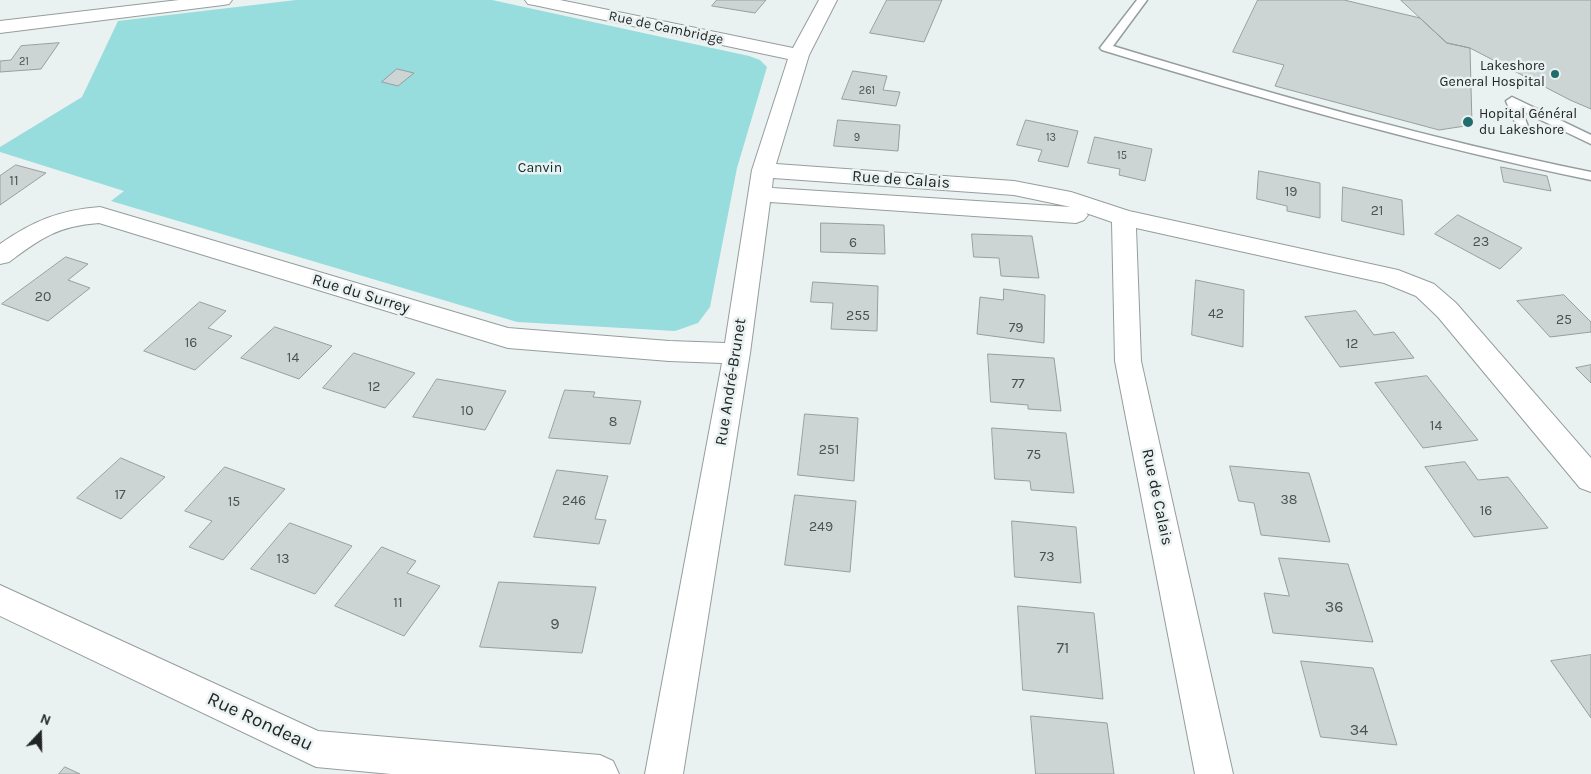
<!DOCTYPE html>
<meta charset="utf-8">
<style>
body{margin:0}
#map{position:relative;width:1591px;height:774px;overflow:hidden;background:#eaf1f1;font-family:Karla,sans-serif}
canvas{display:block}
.north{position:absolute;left:15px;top:709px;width:50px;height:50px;-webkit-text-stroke:4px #eaf1f1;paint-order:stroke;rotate:21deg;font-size:14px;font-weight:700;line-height:20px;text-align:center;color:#222525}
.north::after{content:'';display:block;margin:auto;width:18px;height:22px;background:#222525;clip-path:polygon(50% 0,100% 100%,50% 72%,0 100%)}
</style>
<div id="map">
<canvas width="1591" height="774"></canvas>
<div class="north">N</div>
</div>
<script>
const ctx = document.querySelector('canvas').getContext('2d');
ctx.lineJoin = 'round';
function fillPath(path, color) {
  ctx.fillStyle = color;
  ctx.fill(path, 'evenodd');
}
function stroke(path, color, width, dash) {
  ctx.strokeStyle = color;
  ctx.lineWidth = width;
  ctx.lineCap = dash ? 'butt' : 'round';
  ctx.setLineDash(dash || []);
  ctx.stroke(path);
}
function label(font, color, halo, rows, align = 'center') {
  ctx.font = font + ' Karla,sans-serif';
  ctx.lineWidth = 5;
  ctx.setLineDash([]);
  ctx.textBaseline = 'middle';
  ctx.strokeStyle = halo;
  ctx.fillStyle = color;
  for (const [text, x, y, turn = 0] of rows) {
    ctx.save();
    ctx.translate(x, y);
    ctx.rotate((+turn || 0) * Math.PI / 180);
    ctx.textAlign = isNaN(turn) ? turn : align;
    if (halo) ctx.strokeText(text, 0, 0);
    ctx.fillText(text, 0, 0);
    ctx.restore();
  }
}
const green = new Path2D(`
 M296 0H492L749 56 760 60 767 67 737 168 710 307 698 323 675 331 517 322 111 201 124 191 0 152V147L82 97 118 21Z`);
const building = new Path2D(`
 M717 0H766L755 13 712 6Z
 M887 0H942L924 42 870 33Z
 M1258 0H1344L1420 18 1447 43 1470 48 1472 125 1439 130 1275 86 1284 65 1233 52Z
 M1401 0H1591V109L1570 100 1470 48 1447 43Z
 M59 43 41 69 0 72V61L11 60 21 46Z
 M397 69 414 73 398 86 382 82Z
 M853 71 887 76 883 90 900 92 896 106 842 99Z
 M838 120 900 125 898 151 834 146Z
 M1026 120 1078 131 1068 167 1038 161 1042 150 1017 145Z
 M1095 137 1152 149 1145 181 1119 175 1120 169 1088 163Z
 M16 165 46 173 0 205V176Z
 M1501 167 1547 176 1551 191 1504 182Z
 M1259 171 1320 183V218L1287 211V206L1257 199Z
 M1343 187 1402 200 1404 235 1342 221Z
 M1458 215 1522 248 1500 269 1435 234Z
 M821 223 884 225 885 254 821 252Z
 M972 234 1032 236 1039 278 1001 276 999 258 974 257Z
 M66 257 88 264 68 280 90 288 48 321 2 304Z
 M1196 280 1244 290 1243 347 1192 335Z
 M813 282 878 286 877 331 831 329 833 303 811 302Z
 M1004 289 1045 295 1044 343 977 334 980 297 1003 300Z
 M1564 295 1591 322V332L1550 337 1517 301Z
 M200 302 226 311 208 328 232 336 195 370 144 351Z
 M1356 311 1374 335 1394 332 1414 358 1340 367 1305 317Z
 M275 327 332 346 299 379 241 358Z
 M354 353 415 373 385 408 323 388Z
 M988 354 1054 358 1061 411 1028 409V405L991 402Z
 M1591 365V383L1576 368Z
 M1427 376 1478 440 1423 448 1375 383Z
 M437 379 506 391 485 430 413 417Z
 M565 390 595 392 593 397 641 401 630 444 549 438Z
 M805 414 858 418 854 481 798 475Z
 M992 428 1066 433 1074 493 1031 490 1030 481 995 479Z
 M121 458 165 477 121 519 77 498Z
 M1465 462 1478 480 1508 477 1548 528 1474 537 1425 467Z
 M1230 466 1309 473 1330 542 1261 535 1254 503 1239 501Z
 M225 467 285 489 223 560 189 547 212 521 185 511Z
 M557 470 608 476 595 519 606 520 599 544 534 537Z
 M795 495 856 501 850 572 785 565Z
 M1012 521 1076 527 1081 583 1015 577Z
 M290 523 352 546 315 594 251 569Z
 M382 547 416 561 407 573 440 586 404 636 335 606Z
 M1279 558 1348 564 1373 642 1273 633 1264 593 1289 596Z
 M499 582 596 587 582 653 480 647Z
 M1018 606 1094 613 1103 699 1023 690Z
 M1591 655V718L1551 661Z
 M1301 661 1373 668 1397 745 1321 737Z
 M1031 716 1107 723 1114 774H1036Z
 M65 767 80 774H59Z`);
const lane = new Path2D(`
 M1137 0H1147L1113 46C1271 94 1429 139 1591 172V180C1426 146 1264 99 1102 50L1100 48Z
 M1512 97 1591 135V144L1522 111 1529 129 1527 132H1519L1506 101Z`);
const street = new Path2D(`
 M179 0H232L229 4 223 5 0 33V21Z
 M525 0H560L793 48 819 0H837L809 55 776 164 1014 181 1071 192 1129 211 1398 270 1434 284 1456 303 1591 458V492L1580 488 1438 317 1416 296 1384 283 1136 228 1141 361 1233 774H1195L1115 361 1112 222 1086 213 1088 215 1084 220 1076 223 770 202 750 353 683 774H645L722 363 669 361 508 348 99 223C58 226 41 238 9 262L0 264V244C33 221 60 210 100 207L508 328 669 341 725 343 752 170 788 59 534 5 528 4ZM773 178 1014 195 1071 207 772 188Z
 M0 585 318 731 600 755 613 761 619 774H391L316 767 0 616Z`);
const markers = [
 [1555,74,5,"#216d6e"],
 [1468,122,6,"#216d6e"]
];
const farNumbernames = [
 ["21",24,62],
 ["261",867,91],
 ["9",857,138],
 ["13",1051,138],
 ["15",1122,156]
];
const farStreetnames = [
 ["Rue de Cambridge",666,28,12]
];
const farPoinames = [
 ["Lakeshore",1545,66],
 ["General Hospital",1545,82],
 ["Hopital Général",1479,114,"left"],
 ["du Lakeshore",1479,130,"left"]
];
const farParknames = [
 ["Canvin",540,168]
];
const numberNames = [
 ["11",14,181],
 ["19",1291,192],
 ["21",1377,211],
 ["23",1481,242],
 ["6",853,243],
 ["20",43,297],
 ["42",1216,314],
 ["255",858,316],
 ["25",1564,320],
 ["79",1016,328],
 ["16",191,343],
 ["12",1352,344],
 ["14",293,358],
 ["77",1018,384],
 ["12",374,387],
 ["10",467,411],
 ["8",613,422],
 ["14",1436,426],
 ["251",829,450],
 ["75",1034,455],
 ["17",120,495],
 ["38",1289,500],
 ["246",574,501],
 ["15",234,502],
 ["16",1486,511],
 ["249",821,527],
 ["73",1047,557],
 ["13",283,559],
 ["11",398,603]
];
const streetNames = [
 ["Rue de Calais",901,180,4],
 ["Rue du Surrey",361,294,17],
 ["Rue André-Brunet",731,382,-81],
 ["Rue de Calais",1157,497,78]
];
const nearNumbernames = [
 ["36",1334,607],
 ["9",555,624],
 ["71",1063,648],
 ["34",1359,730]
];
const nearStreetnames = [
 ["Rue Rondeau",260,722,25]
];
fillPath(green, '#98ddde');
fillPath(building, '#cdd4d4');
stroke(building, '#979e9e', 1);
stroke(lane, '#969d9d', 3);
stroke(street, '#969d9d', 2);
fillPath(lane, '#fff');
fillPath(street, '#fff');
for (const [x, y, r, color] of markers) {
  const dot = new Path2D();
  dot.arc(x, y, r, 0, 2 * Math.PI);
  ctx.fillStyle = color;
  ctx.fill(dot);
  stroke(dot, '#eaf1f1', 2);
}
label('11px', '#4d5151', null, farNumbernames);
label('14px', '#222525', '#eaf1f1', farStreetnames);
label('14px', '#222525', '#eaf1f1', farPoinames, 'right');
label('14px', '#0a2f30', '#eaf1f1', farParknames);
label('14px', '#4d5151', null, numberNames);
label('16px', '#222525', '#eaf1f1', streetNames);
label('16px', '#4d5151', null, nearNumbernames);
label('19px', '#222525', '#eaf1f1', nearStreetnames);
</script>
